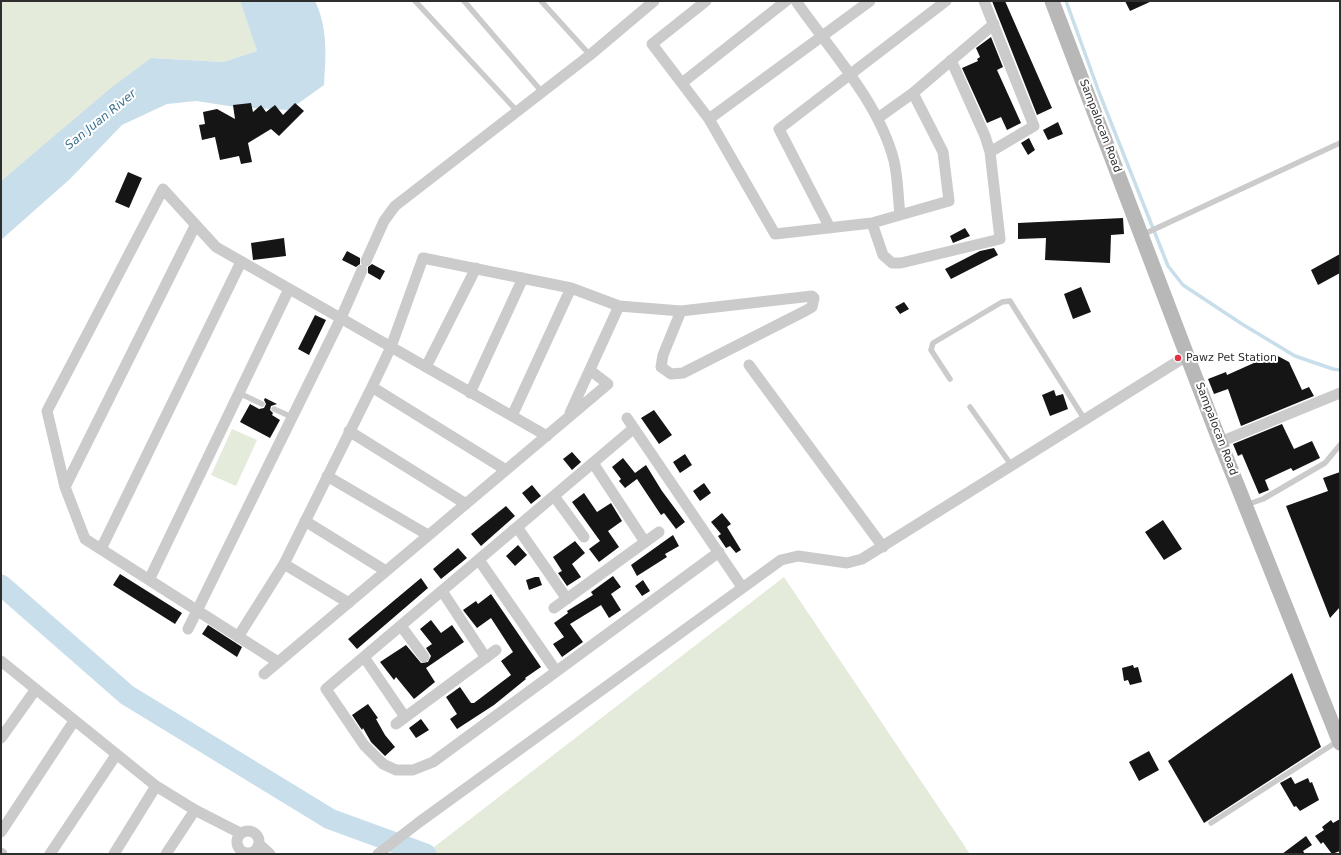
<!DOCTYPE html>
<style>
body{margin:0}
#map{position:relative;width:1341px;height:855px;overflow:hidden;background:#fff;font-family:"DejaVu Sans",sans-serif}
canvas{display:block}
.frame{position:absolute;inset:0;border:2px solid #2e2e2e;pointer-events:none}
</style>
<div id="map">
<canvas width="1341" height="855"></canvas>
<div class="frame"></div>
</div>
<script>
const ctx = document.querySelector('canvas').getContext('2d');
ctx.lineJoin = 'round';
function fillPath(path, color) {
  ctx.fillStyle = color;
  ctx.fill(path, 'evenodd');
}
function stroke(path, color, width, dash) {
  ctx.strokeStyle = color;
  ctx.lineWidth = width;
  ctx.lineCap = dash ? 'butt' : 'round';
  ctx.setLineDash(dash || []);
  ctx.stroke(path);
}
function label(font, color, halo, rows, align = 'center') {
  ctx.font = font + ' "DejaVu Sans",sans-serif';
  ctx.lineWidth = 4;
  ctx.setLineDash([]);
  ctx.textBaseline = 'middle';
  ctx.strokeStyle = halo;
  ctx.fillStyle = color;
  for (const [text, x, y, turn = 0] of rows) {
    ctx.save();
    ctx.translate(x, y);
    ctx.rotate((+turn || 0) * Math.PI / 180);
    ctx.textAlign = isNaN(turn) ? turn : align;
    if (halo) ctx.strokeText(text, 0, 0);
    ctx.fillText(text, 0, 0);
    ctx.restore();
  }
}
const green = new Path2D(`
 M1 1H240L257 51 223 62 151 58 1 181Z
 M232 429 257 440 236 486 211 475Z
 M784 577 970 854H425Z`);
const water = new Path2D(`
 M240 1H315C328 28 326 56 324 85L289 110 236 107 196 101 167 104 122 125 70 179 1 240V181L111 88 151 58 223 62 257 51Z`);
const stream = new Path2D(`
 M1066 1 1100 95 1168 266 1183 285 1242 324 1295 356 1333 369 1340 370`);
const river = new Path2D(`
 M1 585 127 695 330 819 426 854`);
const building = new Path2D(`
 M992 1H1005L1052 108 1037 115Z
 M1125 1H1152L1130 11Z
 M991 37 1003 67 997 70 1021 123 1007 130 1001 117 987 123 962 68 978 61 977 59 980 57 976 48Z
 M251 103 253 112 261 105 266 112 275 105 283 115 295 103 304 111 279 136 271 129 248 143 252 162 241 164 239 156 220 160 215 137 202 140 199 125 205 124 203 112 217 109 235 119 233 105Z
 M1058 122 1063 134 1048 140 1043 130Z
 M1029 138 1035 150 1028 155 1021 143Z
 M128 172 142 178 129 208 115 202Z
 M1123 218 1124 234 1111 235 1110 263 1045 260 1046 238 1018 239V223Z
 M965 228 970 236 953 243 950 236Z
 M284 238 286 256 253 260 251 243Z
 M994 248 998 255 951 279 945 269 980 251Z
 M347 251 360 258V264L356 267 342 260Z
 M1340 254V273L1318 285 1311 270Z
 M372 264 385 271 380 280 368 273V267Z
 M1081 287 1091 312 1073 319 1064 294Z
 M904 302 909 309 900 314 895 307Z
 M315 315 326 320 309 355 298 349Z
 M1274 354 1289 362 1302 390 1309 387 1314 396 1241 426 1228 389 1214 394 1208 379 1226 372 1227 375Z
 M1054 390 1056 396 1063 394 1068 409 1050 416 1042 395Z
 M265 398 277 404 271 406 270 410 273 413 272 415 280 420 270 438 240 422 250 404 259 409 264 408 266 404 264 400Z
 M654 410 672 435 659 444 641 418Z
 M1282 424 1294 449 1312 441 1320 458 1293 471 1291 468 1265 480 1269 490 1259 494 1242 454 1238 456 1233 444Z
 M572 452 581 462 572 470 563 459Z
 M685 454 692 465 680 473 673 462Z
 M623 458 635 473 646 465 662 491 685 522 676 529 664 513 661 515 637 479 625 488 619 481 621 479 612 467Z
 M1340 472V607L1330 618 1286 506 1328 491 1323 478Z
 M704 483 711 493 700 501 693 491Z
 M532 485 541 496 531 504 522 493Z
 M584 493 597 512 611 503 622 521 608 531 619 547 599 562 589 549 600 541 572 502Z
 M506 506 515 516 481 546 471 534Z
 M722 513 731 524 727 527 741 550 736 553 730 546 726 548 718 536 721 534 711 522Z
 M1163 520 1182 549 1164 560 1145 532Z
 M673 535 679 546 665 554 667 557 637 576 631 565Z
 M575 541 585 553 572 564 581 577 567 586 558 573 562 571 553 557Z
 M518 545 527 555 515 566 506 556Z
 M458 548 467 558 441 579 433 569Z
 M120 574 182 613 175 624 113 585Z
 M613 576 621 587 611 594 621 610 609 618 601 605 570 624 583 642 562 657 553 644 564 637 554 623 568 613 567 611 593 595 591 592Z
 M535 577H539L542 585 529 590 526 580Z
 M421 578 428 588 357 649 348 639Z
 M643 580 650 591 642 596 635 586Z
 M491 594 541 667 525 678 526 679 494 705 457 729 450 719 457 714 446 697 460 687 471 703H474L511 675 501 661 513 652 491 618 477 628 463 610 476 601 478 604Z
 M431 620 441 633 452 625 464 642 426 668 435 682 414 699 396 677 394 680 380 662 406 645 421 663 428 662 431 656 426 648 432 644 420 629Z
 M208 625 242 647 237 657 202 634Z
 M1133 665 1134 668 1138 667 1142 682 1130 685 1128 680 1124 681 1122 668Z
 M1292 673 1321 747 1204 823 1168 761Z
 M368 704 378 718 376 719 385 735 395 747 385 756 371 742 363 728 362 730 352 715Z
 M421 719 429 730 416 738 409 728Z
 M1149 751 1159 770 1139 781 1129 762Z
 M1291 777 1295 784 1308 778 1310 783 1312 782 1319 800 1300 811 1296 806 1294 807 1280 783Z
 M1340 819V851L1332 854 1323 842 1321 844 1315 836 1324 830 1322 827 1331 820 1333 823Z
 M1306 836 1312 845 1303 851 1305 854H1282Z`);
const service = new Path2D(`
 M415 1 517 111
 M464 1 542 92
 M541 1 590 55
 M1142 235 1340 143
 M950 379 931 350 933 343 1002 302 1010 301 1085 420
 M239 393 262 404
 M970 407 1012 466
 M274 409 292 417
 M1246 505 1263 499 1325 463 1340 445
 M1211 823 1338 741`);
const minor = new Path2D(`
 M706 1 652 44 709 119 775 234 872 223 949 201 943 152 913 93
 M796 1C830 50 879 102 894 161 898 178 898 197 900 215
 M984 1 1034 126 990 152
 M682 83 786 1
 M878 118 913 93 994 24
 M709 119 870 1
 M872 223 883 255 892 263H901L1000 239 990 152 985 136 951 60
 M830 228 779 129 946 1
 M366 261 384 221 395 206 590 55 654 1
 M749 365 883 547
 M426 367 476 268
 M372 387 506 470
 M470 393 523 278
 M570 413 619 306
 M512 416 571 288
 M627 418 742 587
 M634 428 326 689 364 745 383 764 396 770H413L433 762 719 552
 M349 431 466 504
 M1220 442 1340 393
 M593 463 645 542
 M327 476 428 535
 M65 487 195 226
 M554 496 584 537
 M305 521 386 571
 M517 527 567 599
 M101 549 241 262
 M479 560 556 671
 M284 564 349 603
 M149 580 289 289
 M442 591 486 658
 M554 608 659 532
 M401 626 424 657
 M188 629 341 318 362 270
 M238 637 284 564 372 387 391 347 423 258 571 288 619 306 681 311 812 296 814 298 812 307 805 311 683 373 671 374 661 367 663 355 681 311
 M364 657 405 717
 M1 661 156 786 195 810 240 833
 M278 662 85 539 65 487 47 411 163 189 216 247 547 436
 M264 674 608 384 591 371
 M396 724 496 650
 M1 738 36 689
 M237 842a11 11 0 1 1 22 0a11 11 0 1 1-22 0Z
 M1 832 74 721
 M259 844 270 854
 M1 853 2 854
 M50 854 116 755
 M114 854 156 786
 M166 854 195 810
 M378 854 418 823 781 560 798 556 847 563 862 559 1188 355`);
const secondary = new Path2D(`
 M1052 1 1220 442 1340 743`);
const markers = [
 [1178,358,4,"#e23243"]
];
const streetNames = [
 ["Sampalocan Road",1100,126,69],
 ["Sampalocan Road",1216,429,69]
];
const poiNames = [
 ["Pawz Pet Station",1186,358]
];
const waterNames = [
 ["San Juan River",101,120,-39]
];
fillPath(green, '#e4ebdb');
fillPath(water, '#c8deeb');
stroke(stream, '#c8deeb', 3.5);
stroke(river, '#c8deeb', 21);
fillPath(building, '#151515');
stroke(service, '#cbcbcb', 5.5);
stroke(minor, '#cbcbcb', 11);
stroke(secondary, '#b8b8b8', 15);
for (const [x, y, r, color] of markers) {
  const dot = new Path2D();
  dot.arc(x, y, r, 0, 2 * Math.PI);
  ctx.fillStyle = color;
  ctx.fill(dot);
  stroke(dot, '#fff', 1.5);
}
label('11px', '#2e2e2e', '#fff', streetNames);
label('11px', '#2e2e2e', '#fff', poiNames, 'left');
label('italic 12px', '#3d718e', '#fff', waterNames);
</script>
